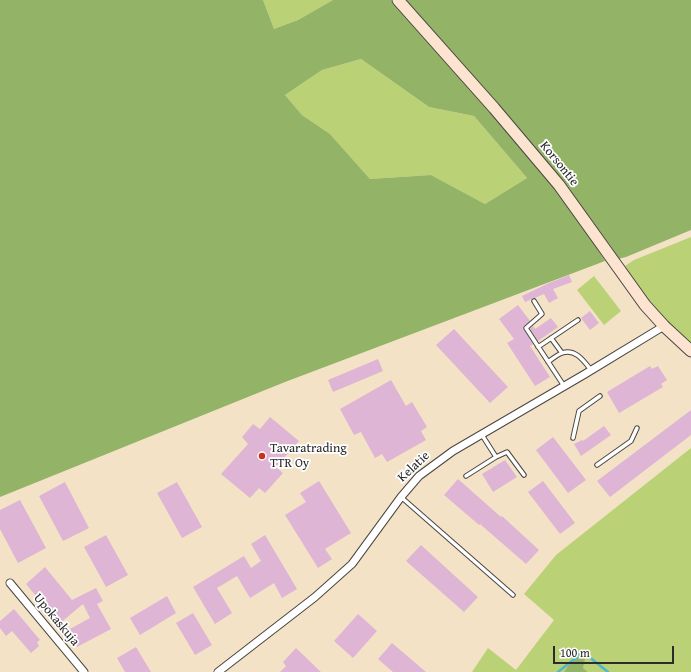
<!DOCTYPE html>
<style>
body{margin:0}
#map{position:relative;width:691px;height:672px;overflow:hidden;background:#f4e2c7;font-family:"Gentium Book Plus",serif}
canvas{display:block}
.scale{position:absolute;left:553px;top:646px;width:121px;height:18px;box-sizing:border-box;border:2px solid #2b2b2b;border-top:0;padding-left:5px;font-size:12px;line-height:14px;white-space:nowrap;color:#2b2b2b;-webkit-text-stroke:3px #fff;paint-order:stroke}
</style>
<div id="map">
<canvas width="691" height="672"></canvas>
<div class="scale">100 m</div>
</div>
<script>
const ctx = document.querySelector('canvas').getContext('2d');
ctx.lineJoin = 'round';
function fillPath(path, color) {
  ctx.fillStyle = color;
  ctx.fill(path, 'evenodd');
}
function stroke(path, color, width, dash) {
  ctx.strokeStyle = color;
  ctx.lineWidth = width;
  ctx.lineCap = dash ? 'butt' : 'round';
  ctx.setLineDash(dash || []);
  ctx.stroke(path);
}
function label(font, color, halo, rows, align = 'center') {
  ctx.font = font + ' "Gentium Book Plus",serif';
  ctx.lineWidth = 3.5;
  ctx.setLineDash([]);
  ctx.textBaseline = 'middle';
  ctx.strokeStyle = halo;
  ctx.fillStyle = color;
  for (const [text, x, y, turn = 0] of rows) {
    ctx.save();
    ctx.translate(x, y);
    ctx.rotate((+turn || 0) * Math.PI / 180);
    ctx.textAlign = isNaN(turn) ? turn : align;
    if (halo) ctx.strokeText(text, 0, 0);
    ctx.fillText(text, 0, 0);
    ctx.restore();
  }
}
const green = new Path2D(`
 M263 0H333L298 20 274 29Z
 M361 59 429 107 474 116 527 178 485 204 431 175 370 179 330 134 302 115 285 95 322 70Z
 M691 237V343L666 322 640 290 625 266 634 260Z
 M594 276 621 311 604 325 577 290Z
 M691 448V672H588L583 668 577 652 564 672H472L488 648 516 670 554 620 524 594 556 555Z`);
const forest = new Path2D(`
 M0 0H263L274 29 298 20 333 0H391L462 80 552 185 582 225 605 261 285 382 0 497ZM361 59 429 107 474 116 527 178 485 204 431 175 370 179 330 134 302 115 285 95 322 70Z
 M405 0H691V230L626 257 618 259 612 248 573 195Z
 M577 652 585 659 583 668 588 672H564Z`);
const stream = new Path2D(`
 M558 672 583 652 608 672`);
const building = new Path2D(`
 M569 275 572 282 553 289 558 298 549 303 544 294 525 302 522 296 549 283Z
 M518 305 530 321 524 326 523 328 533 344 530 346 550 377 535 386 507 343 514 339 499 319Z
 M590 311 599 323 590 330 581 318Z
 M551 318 558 327 538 341 530 329 533 326 535 329Z
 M454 329 508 387 490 403 436 345Z
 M378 359 383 371 333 392 328 380Z
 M650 366 652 369 658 366 667 380 661 384 663 387 619 413 607 392Z
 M391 380 406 406 412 402 427 427 421 431 426 440 387 462 382 454 375 458 361 432 354 435 340 409Z
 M691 410V435L610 497 597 481Z
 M270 417 299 441 276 467 283 473 265 493 259 488 250 498 221 474 248 444 242 437 253 424 260 429Z
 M604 426 611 435 581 456 574 444 582 440 583 441Z
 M553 437 586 480 568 493 536 450Z
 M505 460 517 477 493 492 482 474Z
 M458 479 501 517 502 516 539 550 526 564 480 524 479 525 444 495Z
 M319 481 351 533 325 549 332 559 318 568 285 515 306 502 300 493Z
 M543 481 575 523 560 534 528 492Z
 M65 482 89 528 63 541 39 496Z
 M177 482 202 527 182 538 157 493Z
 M20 500 46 548 18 563 0 529V510Z
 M106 535 128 575 106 587 84 547Z
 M265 535 297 589 282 598 274 583 250 598 237 576 217 588 232 613 215 624 193 587 244 556 251 568 261 561 251 544Z
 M421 545 478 597 464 612 406 561Z
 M45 567 72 600 96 588 103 601 97 604 111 629 77 647 68 630 90 618 83 604 59 624 26 584Z
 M167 596 176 613 140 635 130 618Z
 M14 609 40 640 37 642 39 646 31 653 12 631 6 636 0 628V621Z
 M193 613 212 645 195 655 176 623Z
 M358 614 377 631 353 658 334 641Z
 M392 643 426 672H393L378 659Z
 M136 647 151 672H125L117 658Z
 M296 648 321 672H280L286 666 283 662Z`);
const service = new Path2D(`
 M534 301 542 314 526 328 564 386
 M551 338 562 353
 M538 347 578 320
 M548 362C552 359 557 355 562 353 575 348 584 361 591 370
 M482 435 496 457
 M573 438 579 411 600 396
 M597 465 631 441 637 428
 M466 476 496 457 507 452 524 475
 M401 497 513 595`);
const minor = new Path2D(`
 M10 583 84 672
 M218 672 315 597 352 564 401 497 419 476 453 451 585 374 664 326`);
const secondary = new Path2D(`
 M398 0 494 108 559 185 645 305 664 326 691 351`);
const markers = [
 [262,456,4,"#c8321e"]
];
const streetNames = [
 ["Korsontie",559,164,51],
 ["Kelatie",414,467,-43],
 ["Upokaskuja",56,620,50]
];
const poiNames = [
 ["Tavaratrading",270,449],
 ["TTR Oy",270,464]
];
fillPath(green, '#bad176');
fillPath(forest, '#93b367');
stroke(stream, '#4eb8cb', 2.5);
fillPath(building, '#deb5d4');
stroke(service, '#494642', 5.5);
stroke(minor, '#494642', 9);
stroke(secondary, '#494642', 13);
stroke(service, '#fff', 3.5);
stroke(minor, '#fff', 7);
stroke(secondary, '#fde4d1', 11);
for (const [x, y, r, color] of markers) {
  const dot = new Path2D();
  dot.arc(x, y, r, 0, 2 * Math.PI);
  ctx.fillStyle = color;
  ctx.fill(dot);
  stroke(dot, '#fff', 1.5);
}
label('13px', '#2b2b2b', '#fff', streetNames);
label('13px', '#2b2b2b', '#fff', poiNames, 'left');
</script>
